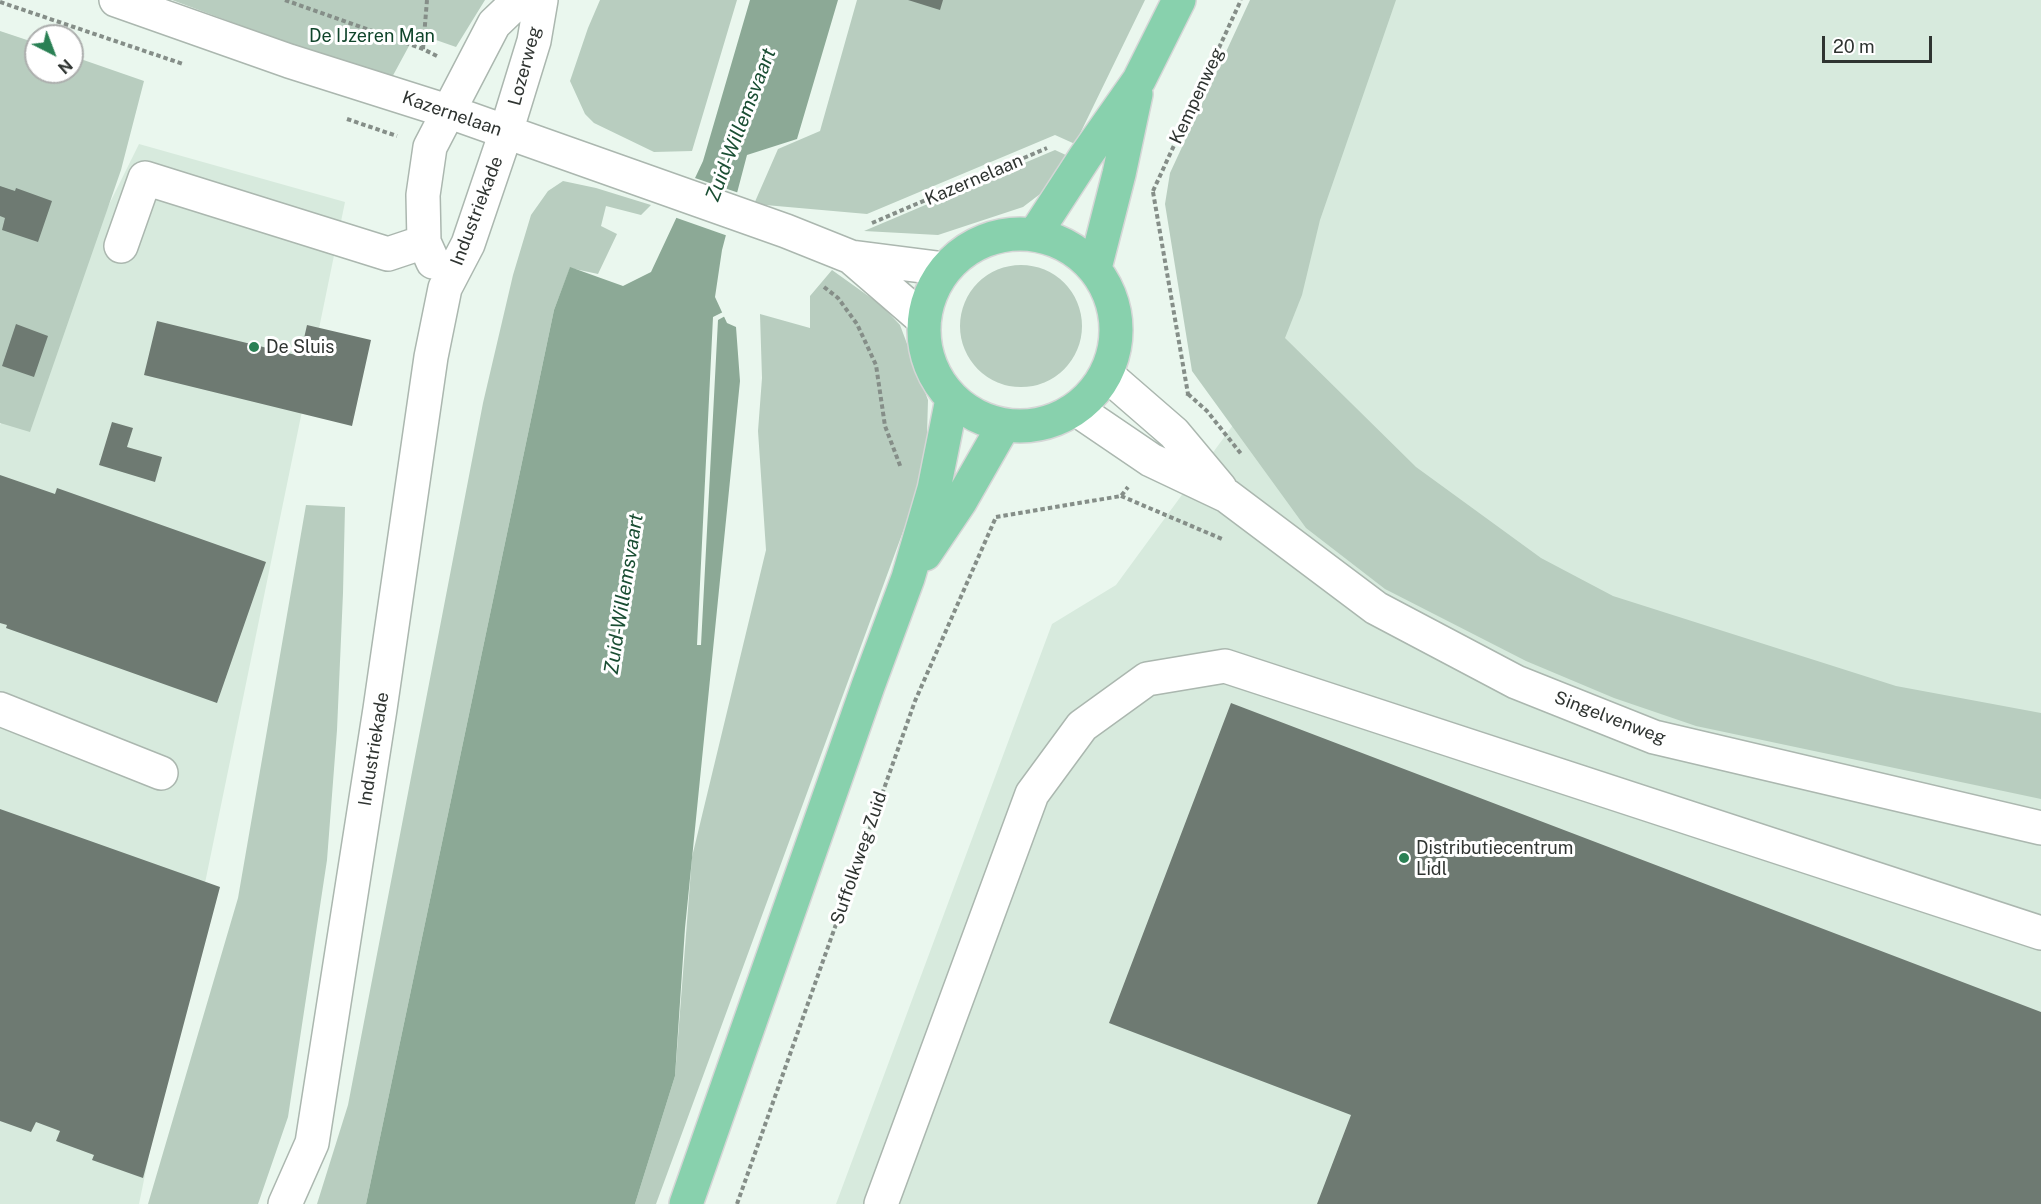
<!DOCTYPE html>
<style>
body{margin:0}
#map{position:relative;width:2041px;height:1204px;overflow:hidden;background:#eaf7ee;font-family:"Public Sans",sans-serif}
canvas{display:block}
.north{position:absolute;left:24px;top:24px;width:60px;height:60px;box-sizing:border-box;background:#fff;border:2px solid #acaead;border-radius:50%;rotate:138deg;font-size:16px;font-weight:700;line-height:24px;text-align:center;color:#2f3431}
.north::after{content:'';display:block;margin:auto;width:21px;height:27px;background:#2a8054;clip-path:polygon(50% 0,100% 100%,50% 72%,0 100%)}
.scale{position:absolute;left:1822px;top:36px;width:110px;height:27px;box-sizing:border-box;border:3px solid #2f3431;border-top:0;padding-left:8px;font-size:18px;line-height:21px;white-space:nowrap;color:#2f3431;-webkit-text-stroke:4px #fff;paint-order:stroke}
</style>
<div id="map">
<canvas width="2041" height="1204"></canvas>
<div class="north">N</div>
<div class="scale">20 m</div>
</div>
<script>
const ctx = document.querySelector('canvas').getContext('2d');
ctx.lineJoin = 'round';
function fillPath(path, color) {
  ctx.fillStyle = color;
  ctx.fill(path, 'evenodd');
}
function stroke(path, color, width, dash) {
  ctx.strokeStyle = color;
  ctx.lineWidth = width;
  ctx.lineCap = dash ? 'butt' : 'round';
  ctx.setLineDash(dash || []);
  ctx.stroke(path);
}
function label(font, color, halo, rows, align = 'center') {
  ctx.font = font + ' "Public Sans",sans-serif';
  ctx.lineWidth = 6;
  ctx.setLineDash([]);
  ctx.textBaseline = 'middle';
  ctx.strokeStyle = halo;
  ctx.fillStyle = color;
  for (const [text, x, y, turn = 0] of rows) {
    ctx.save();
    ctx.translate(x, y);
    ctx.rotate((+turn || 0) * Math.PI / 180);
    ctx.textAlign = isNaN(turn) ? turn : align;
    if (halo) ctx.strokeText(text, 0, 0);
    ctx.fillText(text, 0, 0);
    ctx.restore();
  }
}
const built = new Path2D(`
 M1393 0H2041V1204H836L1052 624 1116 585 1247 406Z
 M139 144 345 202 139 1204H0V425Z`);
const green = new Path2D(`
 M172 0H485L456 47 416 33 390 81Z
 M600 0H737L692 151 654 152 594 123 585 114 570 81 588 28Z
 M857 0H1145L1075 144 1055 135 867 214 754 204 778 149 820 131Z
 M1250 0H1396L1320 220 1302 295 1285 338 1416 467 1541 558 1613 596 1896 686 2041 713V799L1696 726 1614 698 1526 661 1385 589 1306 528 1192 371 1165 204 1170 173Z
 M0 31 36 43V72H72V56L144 81 121 170 30 432 0 423Z
 M1055 150 1068 156 1048 188 1023 207 938 235 864 231Z
 M563 181 596 188 651 205 641 215 606 206 601 226 617 234 598 274 570 268 554 310 366 1204H317L348 1105 483 403 513 275 531 215 548 191Z
 M960 326a61 61 0 1 1 122 0a61 61 0 1 1-122 0Z
 M832 270 881 305 900 325 928 400 926 469 656 1204H635L675 1076 692 857 766 550 758 431 762 378 760 314 810 328V296Z
 M306 505 345 507 343 593 337 730 327 860 288 1117 258 1204H148L238 898Z`);
const water = new Path2D(`
 M750 0H838L797 139 747 155 722 250 715 297 727 323 736 327 740 381 685 928 675 1076 635 1204H366L554 310 570 267 623 286 651 272 703 161Z`);
const pier = new Path2D(`
 M692 177 739 193 728 236 674 217Z
 M725 311 727 315 718 320 701 645H697L713 317Z`);
const building = new Path2D(`
 M908 0H943L940 10Z
 M0 186 15 191 16 188 52 201 38 242 2 230 5 218 0 216Z
 M157 321 300 356 307 325 371 340 352 426 144 375Z
 M16 324 48 336 34 377 2 366Z
 M112 422 133 428 127 447 162 457 155 482 99 465Z
 M0 475 55 494 57 488 266 562 217 703 6 628 7 625 0 623Z
 M1231 703 2041 1012V1204H1317L1351 1115 1109 1023Z
 M0 809 220 887 143 1178 92 1160 94 1155 56 1141 60 1131 36 1122 31 1132 0 1121Z`);
const path = new Path2D(`
 M285 0 423 49 439 57
 M0 2 183 64
 M423 49 427 0
 M347 119 397 136
 M1153 191 1241 0
 M1153 192 1188 394 1187 398
 M872 223 1047 148
 M824 287 838 298 857 324 876 365 885 426 901 468
 M1188 394 1207 411 1242 455
 M1121 496 1222 539
 M996 517 1121 496 1128 487
 M737 1204 915 701 996 517`);
const minor = new Path2D(`
 M116 0 289 61 450 112 786 231 851 257 945 269
 M121 246 145 178 388 254 424 242
 M851 257 924 320
 M433 262 424 242 423 195 430 147 494 24 519 0
 M1106 374 1174 433 1220 488
 M1076 409 1151 460 1227 496 1376 608 1516 682 1654 737 2041 828
 M0 709 161 773
 M285 1204 312 1143 380 709 431 357 445 288 468 244 506 132 534 41 541 0
 M881 1204 1032 794 1082 726 1147 679 1225 666 2041 933`);
const major = new Path2D(`
 M1035 234 1085 157 1139 80 1179 0
 M924 330a96 96 0 1 1 192 0a96 96 0 1 1-192 0Z
 M1095 268 1119 174 1136 94
 M925 554 960 502 1004 425
 M686 1204 868 686 908 578 934 489 952 399`);
const markers = [
 [254,347,6,"#2a8054"],
 [1404,858,6,"#2a8054"]
];
const parkNames = [
 ["De IJzeren Man",372,36]
];
const streetNames = [
 ["Lozerweg",525,66,-75],
 ["Kempenweg",1197,96,-65],
 ["Kazernelaan",452,114,19],
 ["Kazernelaan",974,180,-23],
 ["Industriekade",477,211,-69],
 ["Singelvenweg",1610,718,21],
 ["Industriekade",374,749,-81],
 ["Suffolkweg Zuid",859,858,-71]
];
const poiNames = [
 ["De Sluis",266,347],
 ["Distributiecentrum",1416,848],
 ["Lidl",1416,869]
];
const waterNames = [
 ["Zuid-Willemsvaart",741,125,-69],
 ["Zuid-Willemsvaart",624,594,-81]
];
fillPath(built, '#d7eadd');
fillPath(green, '#b8cdbf');
fillPath(water, '#8ca996');
fillPath(pier, '#eaf7ee');
fillPath(building, '#6e7a72');
stroke(minor, '#abb7af', 36);
stroke(major, '#d5d6d6', 36);
stroke(path, '#858e88', 4, [4.5, 3]);
stroke(minor, '#fff', 33);
stroke(major, '#88d1ad', 33);
for (const [x, y, r, color] of markers) {
  const dot = new Path2D();
  dot.arc(x, y, r, 0, 2 * Math.PI);
  ctx.fillStyle = color;
  ctx.fill(dot);
  stroke(dot, '#fff', 2);
}
label('18px', '#10452b', '#fff', parkNames);
label('18px', '#2f3431', '#fff', streetNames);
label('18px', '#2f3431', '#fff', poiNames, 'left');
label('italic 20px', '#1a4e33', '#fff', waterNames);
</script>
